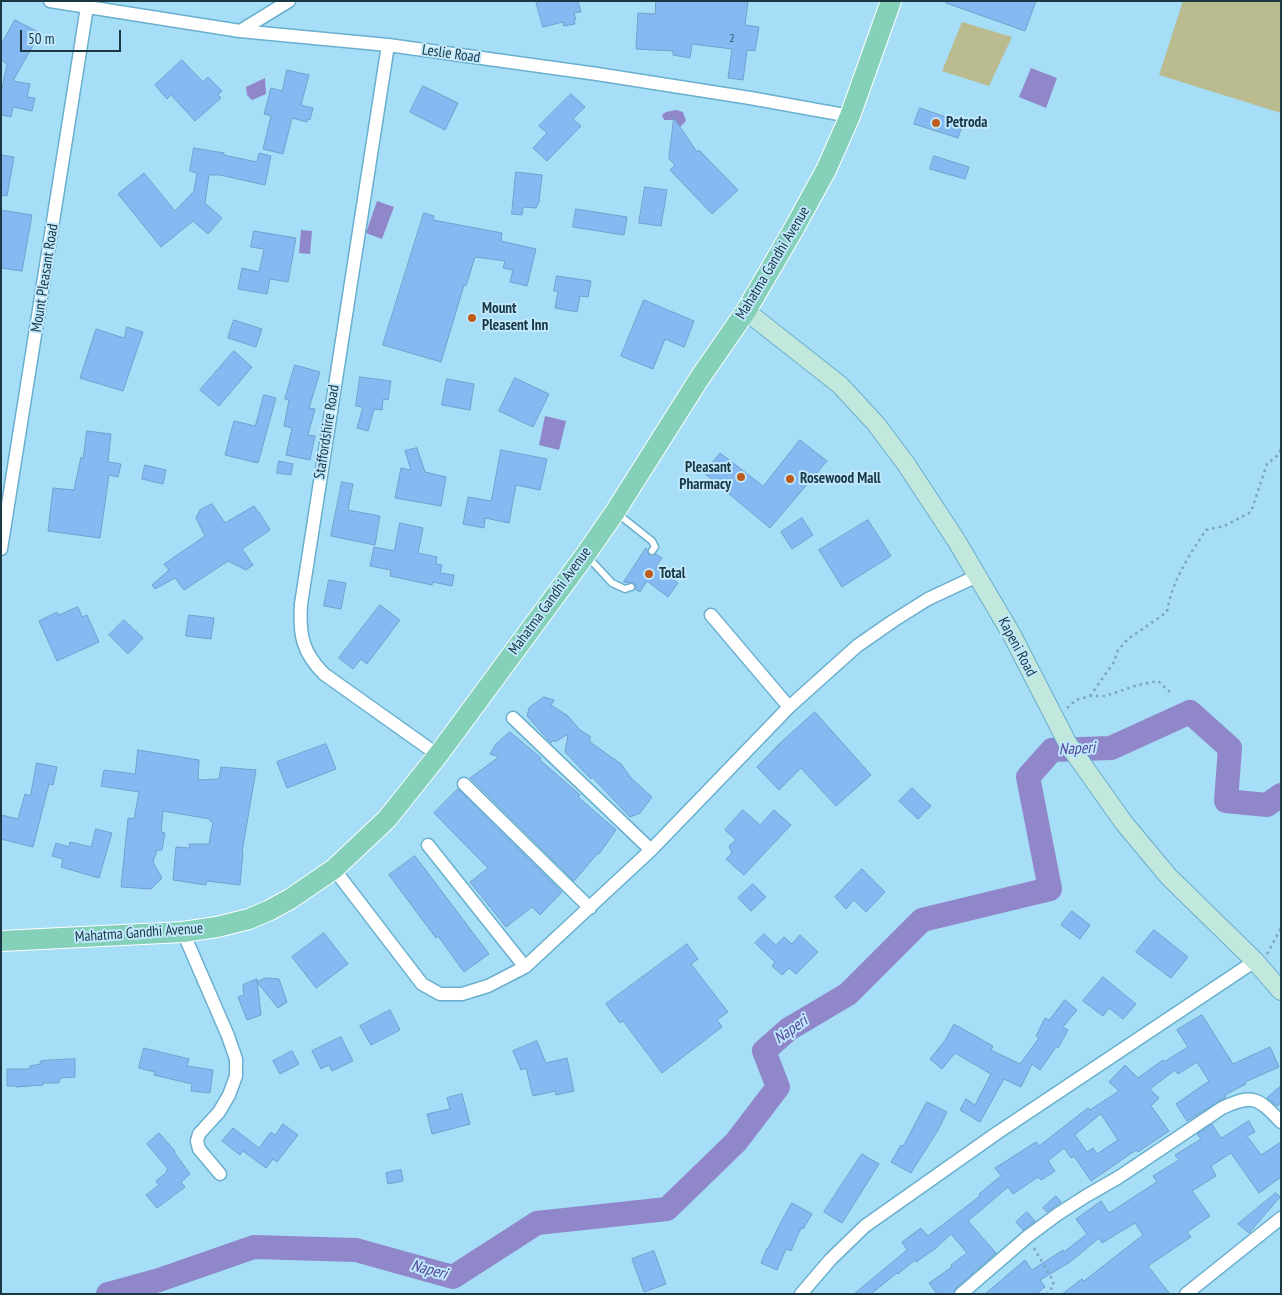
<!DOCTYPE html>
<style>
body{margin:0}
#map{position:relative;width:1282px;height:1295px;overflow:hidden;background:#a6ddf7;font-family:"PT Sans Narrow",sans-serif}
canvas{display:block}
.frame{position:absolute;inset:0;border:2px solid #1a3744;pointer-events:none}
.scale{position:absolute;left:20px;top:30px;width:101px;height:22px;box-sizing:border-box;border:2px solid #1a3744;border-top:0;padding-left:6px;font-size:15px;line-height:18px;white-space:nowrap;color:#1a3744;-webkit-text-stroke:4px #bfe8fc;paint-order:stroke}
</style>
<div id="map">
<canvas width="1282" height="1295"></canvas>
<div class="frame"></div>
<div class="scale">50 m</div>
</div>
<script>
const ctx = document.querySelector('canvas').getContext('2d');
ctx.lineJoin = 'round';
function fillPath(path, color) {
  ctx.fillStyle = color;
  ctx.fill(path, 'evenodd');
}
function stroke(path, color, width, dash) {
  ctx.strokeStyle = color;
  ctx.lineWidth = width;
  ctx.lineCap = dash ? 'butt' : 'round';
  ctx.setLineDash(dash || []);
  ctx.stroke(path);
}
function label(font, color, halo, rows, align = 'center') {
  ctx.font = font + ' "PT Sans Narrow",sans-serif';
  ctx.lineWidth = 4;
  ctx.setLineDash([]);
  ctx.textBaseline = 'middle';
  ctx.strokeStyle = halo;
  ctx.fillStyle = color;
  for (const [text, x, y, turn = 0] of rows) {
    ctx.save();
    ctx.translate(x, y);
    ctx.rotate((+turn || 0) * Math.PI / 180);
    ctx.textAlign = isNaN(turn) ? turn : align;
    if (halo) ctx.strokeText(text, 0, 0);
    ctx.fillText(text, 0, 0);
    ctx.restore();
  }
}
const green = new Path2D(`
 M1183 1H1281V113L1159 75Z
 M962 22 1012 37 989 86 942 71Z`);
const water = new Path2D(`
 M1031 68 1057 78 1046 108 1019 97Z
 M265 78 266 94 252 100 247 95 246 87Z
 M676 110 683 112 686 121 680 127 674 120H664L662 115 666 112Z
 M377 201 394 207 382 239 366 233Z
 M301 230 312 231 310 254 299 253Z
 M545 416 566 421 559 450 539 445Z`);
const river = new Path2D(`
 M108 1294 159 1280 254 1247 356 1250 453 1277 537 1223 667 1209 736 1142 778 1087 764 1051 789 1029 848 994 922 920 1050 889 1028 777 1052 750 1111 748 1190 712 1230 748 1226 801 1267 805 1281 795`);
const building = new Path2D(`
 M536 1H578L581 12 574 13 576 20H574L575 24 564 26 563 22 543 27Z
 M656 1H748L745 25 759 27 755 51 747 50 743 80 728 78 732 49 692 44 690 58 673 55V51L636 49 638 13 655 14Z
 M946 1H1036L1025 31 946 3Z
 M15 20 40 33 13 81 30 84 27 97 35 98 32 111 13 107 11 117 1 115V93L7 64 1 60V45Z
 M182 60 203 82 208 77 222 91 218 95 221 98 195 121 171 95 167 99 155 85Z
 M287 70 309 75 301 105 313 108 310 120 307 119V122L292 118 283 154 263 149 271 116 264 114 271 88 282 91Z
 M423 86 458 103 445 130 410 112Z
 M571 94 585 107 573 119 581 126 547 161 533 148 547 133 539 126Z
 M920 108 963 123 958 138 914 124Z
 M674 118 697 152 699 150 738 190 712 214 670 170 675 165 669 159Z
 M194 148 224 153V155L257 162 259 153 271 156 265 185 220 175H209L205 203 222 218 208 234 193 221 161 247 118 194 144 173 175 211 194 191 197 173 190 171Z
 M1 155 14 157 7 196 1 195Z
 M934 156 969 167 965 179 930 169Z
 M516 172 542 175 539 202 536 208 523 207 522 215 512 214Z
 M645 187 667 190 661 226 639 223Z
 M576 209 627 217 624 235 573 227Z
 M1 210 32 215 22 271 1 268Z
 M424 213 434 216 433 220 502 233 501 241 536 249 527 286 510 282 513 270 503 268 505 261 475 257 466 286 464 285 441 362 383 345Z
 M254 231 296 238 288 282 270 279 267 294 238 289 242 268 259 272 264 249 251 247Z
 M557 276 591 281 588 297 580 296 577 312 555 308 558 291H554Z
 M644 300 694 321 684 347 665 339 653 369 621 356Z
 M234 320 262 329 256 347 228 338Z
 M127 327 143 332 123 391 80 378 96 329 124 338Z
 M234 351 252 367 219 406 200 390Z
 M295 365 320 372 309 408 315 409 308 435 315 436 310 460 286 455 292 428 284 426 289 400 285 399Z
 M360 377 391 381 388 400 383 399 382 410 374 409 368 431 357 428 363 407 356 406Z
 M515 378 549 394 533 427 499 411Z
 M447 379 474 384 470 410 442 405Z
 M264 395 276 398 258 463 225 455 234 421 255 426Z
 M87 431 111 434 108 462 121 464 118 477 109 475 100 538 48 531 53 488 74 490 81 457 83 458Z
 M800 440 827 461 770 528 704 473 720 453 763 486Z
 M417 448 425 472 446 477 441 506 395 498 401 468 411 470 405 451Z
 M501 450 547 459 540 490 516 485 509 523 485 518 484 528 463 524 468 497 491 501Z
 M279 461 293 464 291 475 277 473Z
 M145 465 166 470 163 484 142 479Z
 M342 482 353 484 348 510 380 516 375 545 331 536Z
 M212 504 225 523 254 506 258 512H259L270 530 242 549 253 565 246 570 228 561 184 590 175 578 155 589 152 585 169 570 164 564 205 536 196 518 200 510Z
 M802 518 813 535 792 549 781 532Z
 M868 520 891 556 842 587 819 550Z
 M400 523 423 528 418 553 437 557 436 564 442 565 440 573 454 575 452 586 433 582 432 585 390 576 391 570 370 566 374 547 394 551Z
 M646 548 649 555 656 554 662 558 656 567 678 583 668 597 647 581 640 592 635 589 636 586 634 583 624 582Z
 M329 580 346 583 341 609 324 606Z
 M380 605 400 620 367 664 361 659 353 669 339 658Z
 M78 607 82 617 87 615 99 642 57 661 39 621 57 612 58 615Z
 M189 615 214 618 211 639 186 636Z
 M124 620 143 638 128 654 109 635Z
 M544 697 554 700 551 705 568 716 580 730 590 736V742L621 764 631 778 652 797 640 813 630 817 592 777 591 779 565 752 568 734 555 742 553 740 551 743 527 716 529 708Z
 M815 712 871 775 836 806 801 768 779 790 757 767 779 744Z
 M510 732 541 758 540 760 580 795 578 797 616 830 599 854 598 853 574 881 470 778 499 757 490 754 496 744Z
 M326 744 336 769 287 788 277 762Z
 M138 750 199 760 198 780 219 779 221 767 256 770 242 852H243L240 885 207 881 206 885 173 880 176 847 190 848 189 844H209L213 822 210 821V819L163 811 161 832 165 833 162 850H157L153 862 162 878 151 889 121 887 128 818 134 819 139 792 101 786 104 770 135 774Z
 M37 763 57 767 53 785 49 784 33 847 1 839V815L18 819 25 794 30 796Z
 M912 788 931 806 918 819 899 801Z
 M458 789 562 892 540 915 532 907 506 927 470 882 488 868 434 813Z
 M743 810 760 825 774 810 791 825 744 875 726 859 732 853 729 846 736 840 725 830Z
 M96 829 112 833 99 878 61 867 63 859 52 856 56 843 69 847 70 842 91 847Z
 M415 856 489 954 464 972 438 936 436 938 389 875Z
 M862 869 885 892 866 912 854 900 846 909 835 897Z
 M753 884 766 897 751 911 738 898Z
 M1072 911 1090 925 1080 939 1061 925Z
 M1154 930 1188 957 1171 978 1136 952Z
 M324 933 348 964 316 988 292 957Z
 M764 934 776 945 784 937 792 944 800 935 818 952 796 974 789 968 782 975 772 966 775 962 755 943Z
 M687 944 698 959 691 964 728 1012 717 1020 722 1027 662 1073 623 1021 620 1023 606 1004Z
 M1103 977 1136 1004 1123 1019 1109 1008 1103 1016 1083 1001Z
 M266 978 279 979 287 1002 278 1008 257 982Z
 M257 979 261 1015 247 1020 238 997 244 995 243 985Z
 M1065 1000 1077 1010 1063 1027 1068 1030 1058 1048 1056 1047 1040 1070 1032 1064 1021 1087 1004 1079 980 1122 960 1110 966 1099 975 1105 991 1074 955 1053 942 1069 930 1059 946 1039 954 1024 993 1046 991 1050 1020 1064 1039 1038 1036 1036 1045 1018 1049 1020Z
 M390 1010 400 1030 371 1045 360 1026Z
 M1202 1015 1233 1064 1270 1047 1279 1067 1245 1082 1246 1084 1225 1095 1226 1097 1187 1121 1176 1104 1209 1081 1197 1062 1178 1074 1175 1070 1150 1089 1159 1098 1151 1106 1169 1131 1138 1152 1136 1150 1091 1181 1074 1156 1071 1158 1064 1148 1048 1161 1055 1171 1041 1180 1038 1177 1013 1194 1008 1187 968 1221 996 1253 956 1288 953 1294H937L929 1283 952 1267 951 1265 967 1253 951 1234 936 1248 916 1262 915 1260 898 1274 897 1273 871 1294H854L907 1250 902 1242 921 1228 928 1236 980 1196 979 1194 1001 1176 995 1168 1036 1142 1039 1146 1088 1108 1090 1110 1119 1091 1109 1082 1125 1065 1138 1078 1163 1060 1164 1062 1188 1047 1177 1030ZM1101 1114 1118 1140 1097 1154 1093 1148 1087 1152 1075 1135Z
 M341 1037 353 1061 332 1071 329 1065 321 1069 312 1051Z
 M537 1041 546 1063 567 1058 574 1091 556 1095 555 1091 533 1096 526 1068 521 1070 513 1051Z
 M144 1048 189 1059 187 1066 213 1070 210 1093 191 1091 192 1084 154 1075 155 1072 139 1068Z
 M292 1051 299 1064 280 1074 273 1061Z
 M75 1059V1077L60 1078 59 1083H43V1085L16 1087V1086H7V1069H30V1066L40 1064 41 1061Z
 M1281 1086V1103L1277 1106 1267 1098Z
 M462 1094 470 1124 432 1134 427 1114 450 1109 447 1098Z
 M927 1102 947 1112 938 1130 911 1173 891 1162 901 1145 903 1146Z
 M1249 1121 1255 1132 1247 1136 1261 1155 1281 1142V1177L1259 1193 1231 1153 1211 1166 1216 1176 1192 1191 1210 1216 1187 1232 1191 1237 1148 1266 1170 1294H1062L1082 1279 1084 1281 1143 1235 1135 1223 1102 1243 1099 1238 1070 1262 1040 1280 1045 1287 1036 1294H985L1025 1260 1032 1270 1063 1250 1064 1252 1087 1234 1076 1219 1101 1201 1109 1213 1157 1182 1153 1176 1179 1160 1175 1155 1201 1139 1197 1134 1212 1124 1221 1138Z
 M283 1124 298 1135 277 1162 273 1159 266 1168 243 1151 240 1155 222 1141 233 1128 259 1148 271 1132 275 1135Z
 M159 1133 175 1151 174 1152 190 1174 181 1182 185 1187 157 1208 146 1195 159 1185 156 1181 167 1172 166 1171 168 1169 147 1144Z
 M862 1154 879 1164 842 1223 824 1212Z
 M401 1170 403 1181 388 1184 386 1173Z
 M1276 1193 1280 1197 1249 1233 1238 1224Z
 M1056 1196 1061 1202 1047 1212 1043 1208Z
 M792 1203 812 1214 803 1229 801 1228 791 1251 786 1249 777 1270 761 1263 767 1248 768 1249 779 1226Z
 M1027 1212 1035 1221 1023 1230 1016 1222Z
 M654 1251 666 1284 644 1292 632 1259Z`);
const path = new Path2D(`
 M1090 696 1114 662 1118 650 1128 639 1167 612C1172 581 1189 555 1206 530L1224 526 1251 512 1267 464 1278 455 1281 449
 M1067 708 1076 700 1090 696H1105L1138 685 1158 681 1171 693
 M1267 954 1281 928
 M1034 1248 1052 1279 1054 1285 1047 1294`);
const lane = new Path2D(`
 M618 514 652 541 655 547 652 551
 M588 557 612 583 625 589 631 587`);
const street = new Path2D(`
 M50 1 240 31 388 45 597 74 750 98 850 116
 M240 31 289 1
 M388 45 301 604C299 634 302 652 324 674L438 755
 M1 549 87 7
 M711 615 789 707
 M513 718 651 850
 M464 784 590 908
 M428 845 525 967
 M334 869 422 984 440 994H462L488 986 525 967 651 850 789 707 857 646 893 621 928 599 977 576
 M183 932 228 1036 236 1059V1076L229 1095 219 1112 199 1134 197 1141 199 1149 220 1174
 M801 1294 830 1260 865 1226 997 1133 1255 961
 M961 1294 1027 1237 1058 1214 1086 1196 1119 1177 1222 1108C1253 1093 1258 1098 1281 1122
 M1186 1294 1281 1218`);
const secondary = new Path2D(`
 M746 311 840 385 876 424 906 464 956 540 1012 635 1068 744 1124 823 1169 877 1255 961 1281 991`);
const primary = new Path2D(`
 M1 941 183 932 217 927 249 919 270 910 290 899 334 869 387 819 438 755 586 554 615 512 699 379 746 311 792 232 826 170 850 116 891 1`);
const markers = [
 [936,123,5,"#bd5c1c"],
 [472,318,5,"#bd5c1c"],
 [741,477,5,"#bd5c1c"],
 [790,479,5,"#bd5c1c"],
 [649,574,5,"#bd5c1c"]
];
const numberNames = [
 ["2",732,39]
];
const streetNames = [
 ["Leslie Road",451,54,8],
 ["Mahatma Gandhi Avenue",773,263,-59],
 ["Mount Pleasant Road",45,278,-81],
 ["Staffordshire Road",327,432,-81],
 ["Mahatma Gandhi Avenue",550,601,-54],
 ["Kapeni Road",1017,647,62],
 ["Mahatma Gandhi Avenue",139,933,-4]
];
const poiNames = [
 ["Petroda",946,123],
 ["Mount",482,309],
 ["Pleasent Inn",482,326],
 ["Pleasant",731,468,"right"],
 ["Pharmacy",731,485,"right"],
 ["Rosewood Mall",800,479],
 ["Total",659,574]
];
const waterNames = [
 ["Naperi",1077,749,-3],
 ["Naperi",791,1030,-35],
 ["Naperi",429,1270,15]
];
fillPath(green, '#babb8f');
fillPath(water, '#8f87c9');
stroke(river, '#8f87c9', 24);
fillPath(building, '#84baf1');
stroke(building, '#72a0ce', 1);
stroke(lane, '#69afce', 9);
stroke(street, '#69afce', 15);
stroke(secondary, '#69afce', 20);
stroke(primary, '#fff', 22);
stroke(path, '#78a6bc', 2.5, [2.5, 4]);
stroke(lane, '#fff', 6);
stroke(street, '#fff', 12);
stroke(secondary, '#c2e7dc', 18);
stroke(primary, '#84d0b9', 20);
for (const [x, y, r, color] of markers) {
  const dot = new Path2D();
  dot.arc(x, y, r, 0, 2 * Math.PI);
  ctx.fillStyle = color;
  ctx.fill(dot);
  stroke(dot, '#bfe8fc', 2);
}
label('12px', '#34586f', null, numberNames);
label('15px', '#1a3744', '#bfe8fc', streetNames);
label('bold 15px', '#1a3744', '#bfe8fc', poiNames, 'left');
label('italic 16px', '#564798', '#bfe8fc', waterNames);
</script>
